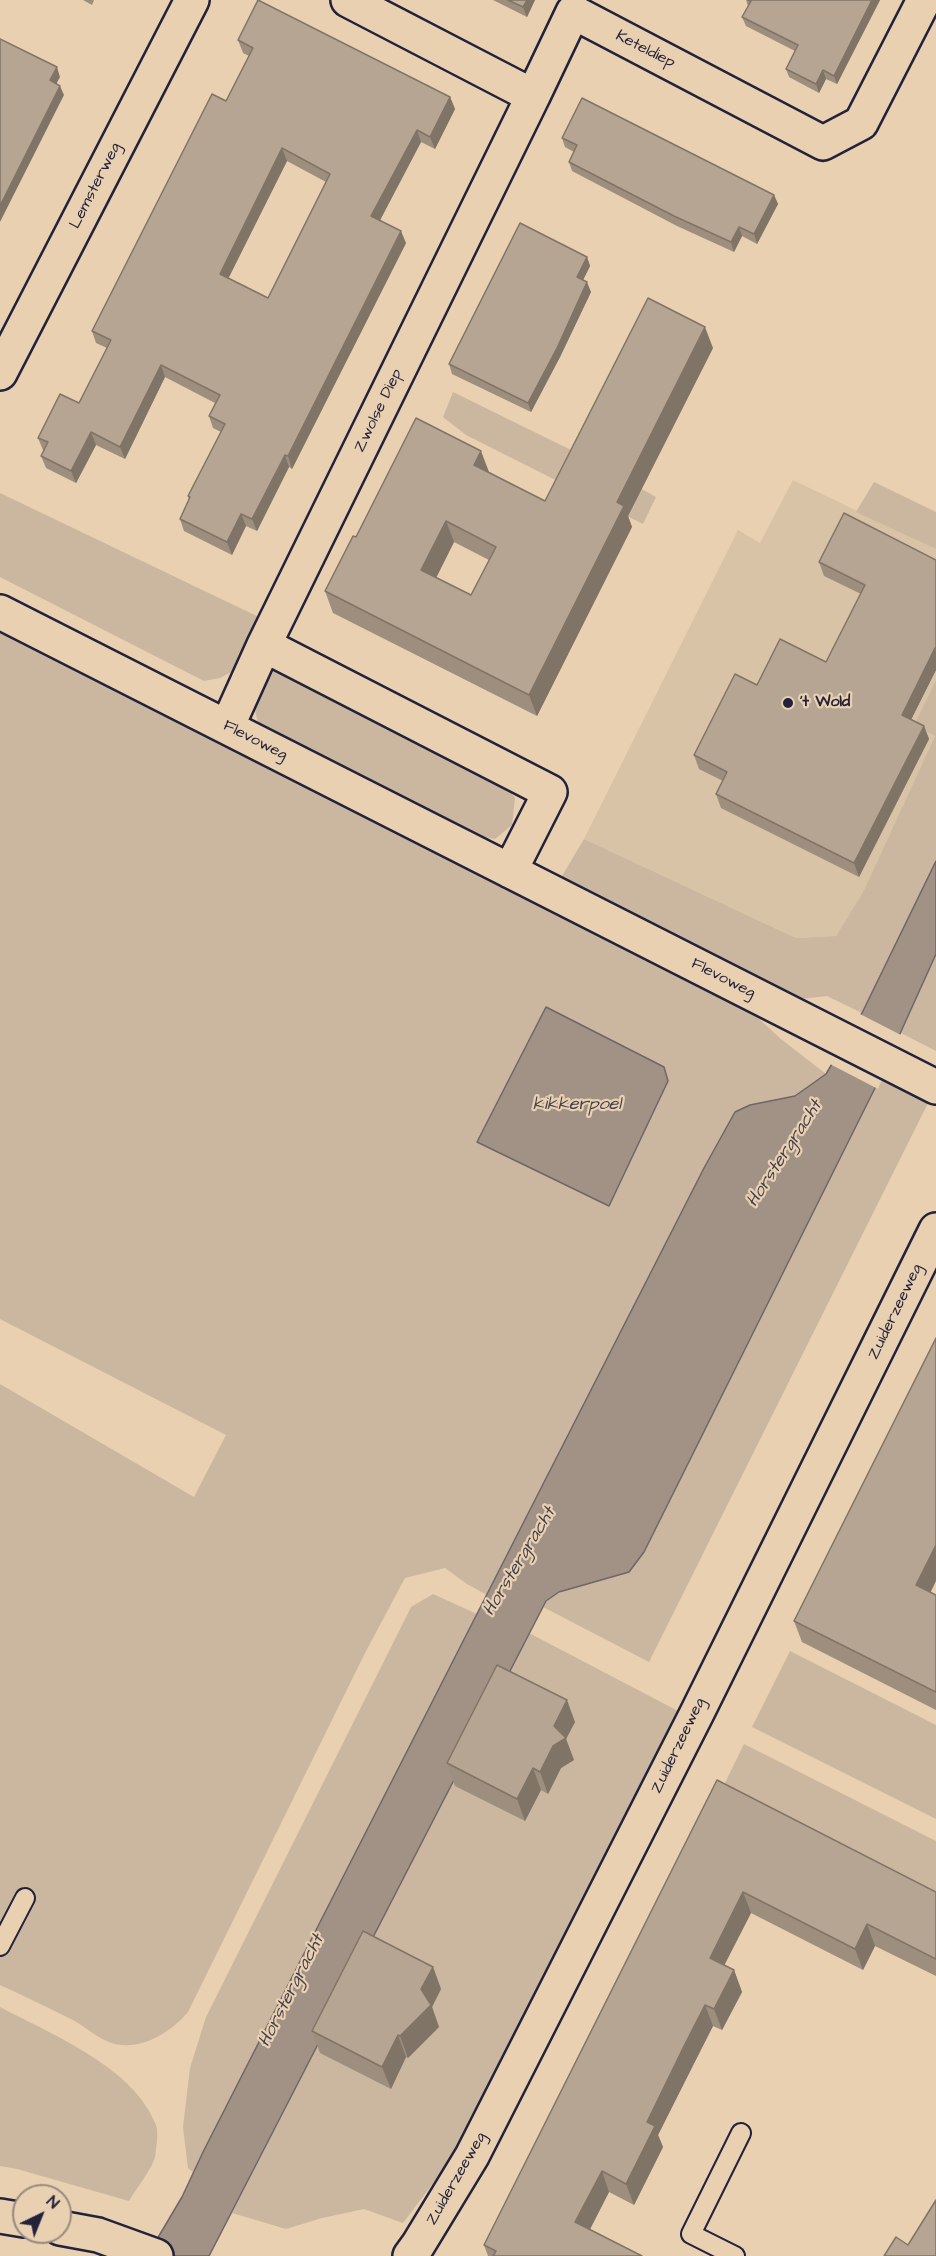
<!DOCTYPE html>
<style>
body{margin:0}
#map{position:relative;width:936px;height:2256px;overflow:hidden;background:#e8d0b0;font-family:"Architects Daughter",sans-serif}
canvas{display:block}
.north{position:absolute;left:12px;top:2184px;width:60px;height:60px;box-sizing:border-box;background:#e8d0b0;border:2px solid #998a81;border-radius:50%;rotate:43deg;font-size:16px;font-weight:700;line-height:24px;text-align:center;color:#22223b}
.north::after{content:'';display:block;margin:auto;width:21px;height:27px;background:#22223b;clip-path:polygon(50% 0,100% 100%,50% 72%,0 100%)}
</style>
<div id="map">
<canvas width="936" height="2256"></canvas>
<div class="north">N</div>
</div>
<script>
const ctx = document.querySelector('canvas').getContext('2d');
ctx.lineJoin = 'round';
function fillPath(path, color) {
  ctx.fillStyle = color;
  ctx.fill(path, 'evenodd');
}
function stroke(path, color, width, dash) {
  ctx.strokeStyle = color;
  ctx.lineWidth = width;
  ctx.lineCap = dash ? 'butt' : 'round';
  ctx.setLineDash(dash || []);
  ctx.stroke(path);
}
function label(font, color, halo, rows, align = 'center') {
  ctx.font = font + ' "Architects Daughter",sans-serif';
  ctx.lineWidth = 4.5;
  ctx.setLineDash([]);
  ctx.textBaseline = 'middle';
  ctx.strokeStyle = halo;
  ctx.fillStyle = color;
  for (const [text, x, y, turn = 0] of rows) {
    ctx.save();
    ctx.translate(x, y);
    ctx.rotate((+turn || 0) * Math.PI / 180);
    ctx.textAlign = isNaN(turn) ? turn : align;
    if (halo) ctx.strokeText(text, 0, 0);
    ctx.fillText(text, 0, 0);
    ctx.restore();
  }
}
const built = new Path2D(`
 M793 480 936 549V680L914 725 935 736 863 892 836 936 796 938 584 839 738 530 760 543Z`);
const green = new Path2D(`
 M453 392 571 450 656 497 643 524 466 435 443 417Z
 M874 482 936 512V549L856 512Z
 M0 493 263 619 237 669 220 678 204 681 0 577Z
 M0 631 758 1018 781 1039 826 1074 795 1096 750 1105 704 1168 487 1595 467 1584 445 1568 405 1578 365 1653 188 2012C171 2032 143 2050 115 2044 100 2041 85 2026 71 2019 47 2007 24 1996 0 1985V1384L194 1497 226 1435 0 1319Z
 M273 661 500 778 515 798 512 825 495 839 472 835 259 727 252 697Z
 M936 680V861L862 1013 827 996 801 999 782 991 559 881 584 839 796 938 836 936 863 892 935 736 914 725Z
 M936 954V1051L899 1032Z
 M880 1078 929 1101 649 1662 543 1607C551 1588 609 1578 629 1572Z
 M433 1594 477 1614 194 2173 188 2168 183 2127 190 2068 206 2017 411 1607Z
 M529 1633 680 1712 582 1901 482 2102 440 2174 403 2223 364 2209 322 2218 286 2229 232 2213Z
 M790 1651 936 1725V1819L752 1727Z
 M744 1744 936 1841V1897L721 1791Z
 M0 2007C51 2034 134 2067 156 2125 159 2132 156 2149 155 2157 152 2169 136 2189 129 2201L17 2169 0 2166Z`);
const water = new Path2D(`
 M936 861V954L880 1078 644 1552 629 1572 559 1592 546 1601 209 2256H147L182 2197 204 2150 704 1168 735 1112 750 1105 795 1096 826 1074 862 1013Z
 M546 1007 664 1067 668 1081 609 1206 477 1142Z`);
const pier = new Path2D(`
 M858 1013 901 1035 878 1089 828 1063Z`);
const lane = new Path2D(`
 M0 1946 25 1898
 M735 2256 691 2234 741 2133`);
const street = new Path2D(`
 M348 0 533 96 573 12 823 143 861 123 924 0
 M0 373 192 0
 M0 612 936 1087
 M264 645 550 792 510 871
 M227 727 264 645 533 96
 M410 2256 418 2245 472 2156 697 1713 936 1230`);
const secondary = new Path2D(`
 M0 2216 24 2220
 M60 2228 98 2235 156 2256`);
const wall = new Path2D(`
 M83 0H94L92 5Z
 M493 0H535L527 17Z
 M746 0H880L837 84 826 79 819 93 789 77 786 69 795 51 746 26 742 17 748 6Z
 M238 40 450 97 455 109 435 149 421 142 380 220 406 243 292 469 289 467 257 531 246 526 232 555 184 531 180 519 189 500 188 496 221 432 213 428 209 416 215 403 165 377 125 459 96 445 76 483 46 468 41 456 44 451 43 450 38 438 79 403 107 348 96 343 92 331 226 101 249 56 243 53ZM287 161 326 182 268 298 228 279Z
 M562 138 774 195 778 204 757 244 742 236 734 252 677 226 572 171 569 162 574 152 565 147Z
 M587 257 590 266 583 280 591 292 560 357 531 412 452 374 449 364Z
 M713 348 628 516 632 527 537 716 333 613 325 591 356 537 489 472 545 501ZM454 542 489 560 471 595 436 578Z
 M936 560V670L911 719 924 726 929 739 859 877 721 808 716 794 723 781 699 769 694 755 757 685 826 662 861 594 824 576 819 562Z
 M931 1592 936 1595V1710L802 1642 794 1621Z
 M575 1722 566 1739 574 1760 561 1768 548 1794 541 1790 525 1821 455 1786 447 1763Z
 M717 1780 936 1892V1976L875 1946 863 1970 751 1913 724 1966 734 1970 742 1992 722 2030 713 2026 692 2067 658 2135 663 2147 634 2205 609 2192 590 2229 642 2256H488L484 2245Z
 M433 1967 441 1989 432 2007 439 2027 408 2058 406 2057 391 2089 320 2053 312 2031Z`);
const shadedWall = new Path2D(`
 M527 0H535L527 17 523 7Z
 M872 0H880L837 84 834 76Z
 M57 67 60 77 53 90 50 80Z
 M823 70 826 79 819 93 816 84Z
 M60 86 64 95 0 222V206Z
 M450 97 455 109 435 149 430 137Z
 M417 130 421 142 376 228 371 216Z
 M282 148 287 161 224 287 220 274Z
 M774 195 778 204 757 244 754 234Z
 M739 227 742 236 734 252 731 242Z
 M401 231 406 243 292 469 288 456Z
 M587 257 590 266 580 286 577 277Z
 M587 282 591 292 560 357 531 412 528 403Z
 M705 327 713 348 628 516 632 527 537 716 529 695 617 502Z
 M161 365 165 377 125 459 120 447Z
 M91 432 96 445 76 483 71 471Z
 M481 451 489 472 482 487 474 465Z
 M285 455 289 467 257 531 252 519Z
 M241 514 246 526 232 555 227 542Z
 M446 521 454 542 429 592 421 570Z
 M935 648 936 652V670L907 728 902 715Z
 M924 726 929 739 859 877 854 863Z
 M936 1545V1581L924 1606 916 1585Z
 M567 1700 575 1722 566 1739 574 1760 561 1768 548 1794 540 1772 554 1726Z
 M533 1768 541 1790 525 1821 517 1799Z
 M743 1892 751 1913 717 1979 710 1958Z
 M867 1924 875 1946 863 1970 855 1949Z
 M433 1967 441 1989 432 2007 439 2027 408 2058 400 2036 421 1989Z
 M734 1970 742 1992 722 2030 714 2009Z
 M705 2005 713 2026 658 2135 663 2147 634 2205 626 2184 647 2122Z
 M398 2035 406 2057 391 2089 382 2067Z
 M602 2171 609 2192 583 2243 575 2222Z`);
const building = new Path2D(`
 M258 0 450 97 430 137 417 130 371 216 401 231 288 456 285 455 252 519 241 514 227 542 180 519 190 497 188 496 225 424 209 416 220 395 161 365 120 447 91 432 71 471 41 456 48 442 38 438 60 394 79 403 111 340 92 331 212 94 226 101 253 48 238 40ZM282 148 330 174 268 298 220 274Z
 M508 0H527L523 7Z
 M748 0H872L834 76 823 70 816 84 786 69 798 45 742 17 751 1Z
 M0 39 57 67 50 80 60 86 0 206Z
 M582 98 774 195 754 234 739 227 731 242 674 216 569 162 577 145 562 138Z
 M520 223 587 257 577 277 587 282 557 348 528 403 449 364Z
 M648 298 705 327 617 502 624 506 529 695 325 591 353 536 356 537 416 418 481 451 474 465 545 501ZM446 521 496 547 471 595 421 570Z
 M844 513 936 560V649L935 648 902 715 924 726 854 863 716 794 727 772 694 755 735 674 757 685 780 639 826 662 865 585 819 562Z
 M936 1338V1545L916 1585 936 1595V1692L794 1621Z
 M497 1665 567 1700 554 1726 566 1738 553 1746 540 1772 533 1768 517 1799 447 1763Z
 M717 1780 936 1892V1959L867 1924 855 1949 743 1892 710 1958 734 1970 714 2009 705 2005 684 2046 647 2122 655 2126 626 2184 602 2171 575 2222 642 2256H493L496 2251 484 2245Z
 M363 1931 433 1967 421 1989 431 2005 400 2036 398 2035 382 2067 312 2031Z
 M936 2200V2256H884L896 2237 908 2245Z`);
const markers = [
 [788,703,6,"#22223b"]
];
const streetNames = [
 ["Keteldiep",645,50,27],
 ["Lemsterweg",96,186,-63],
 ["Zwolse Diep",379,411,-64],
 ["Flevoweg",255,741,27],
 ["Flevoweg",723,979,27],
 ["Zuiderzeeweg",896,1312,-64],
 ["Zuiderzeeweg",679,1746,-64],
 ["Zuiderzeeweg",457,2179,-60]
];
const poiNames = [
 ["'t Wold",800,703]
];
const waterNames = [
 ["kikkerpoel",577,1105],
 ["Horstergracht",785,1154,-57],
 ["Horstergracht",520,1562,-59],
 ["Horstergracht",292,1991,-63]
];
fillPath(built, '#d9c3a7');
fillPath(green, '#cbb79f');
fillPath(water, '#a29286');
stroke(water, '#6f6568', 1.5);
fillPath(pier, '#e8d0b0');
stroke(lane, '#22223b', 22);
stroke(street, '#22223b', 38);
stroke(secondary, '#22223b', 38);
stroke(lane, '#e8d0b0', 18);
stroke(street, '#e8d0b0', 33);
stroke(secondary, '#e8d0b0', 33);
fillPath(wall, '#9d8e7e');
fillPath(shadedWall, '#807467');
fillPath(building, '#b7a593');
stroke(building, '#807467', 1.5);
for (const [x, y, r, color] of markers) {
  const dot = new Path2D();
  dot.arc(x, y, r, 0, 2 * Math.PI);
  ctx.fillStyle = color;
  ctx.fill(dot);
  stroke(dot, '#e8d0b0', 2);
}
label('16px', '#22223b', '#e8d0b0', streetNames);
label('bold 16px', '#22223b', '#e8d0b0', poiNames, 'left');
label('italic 18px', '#423e4e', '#e8d0b0', waterNames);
</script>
